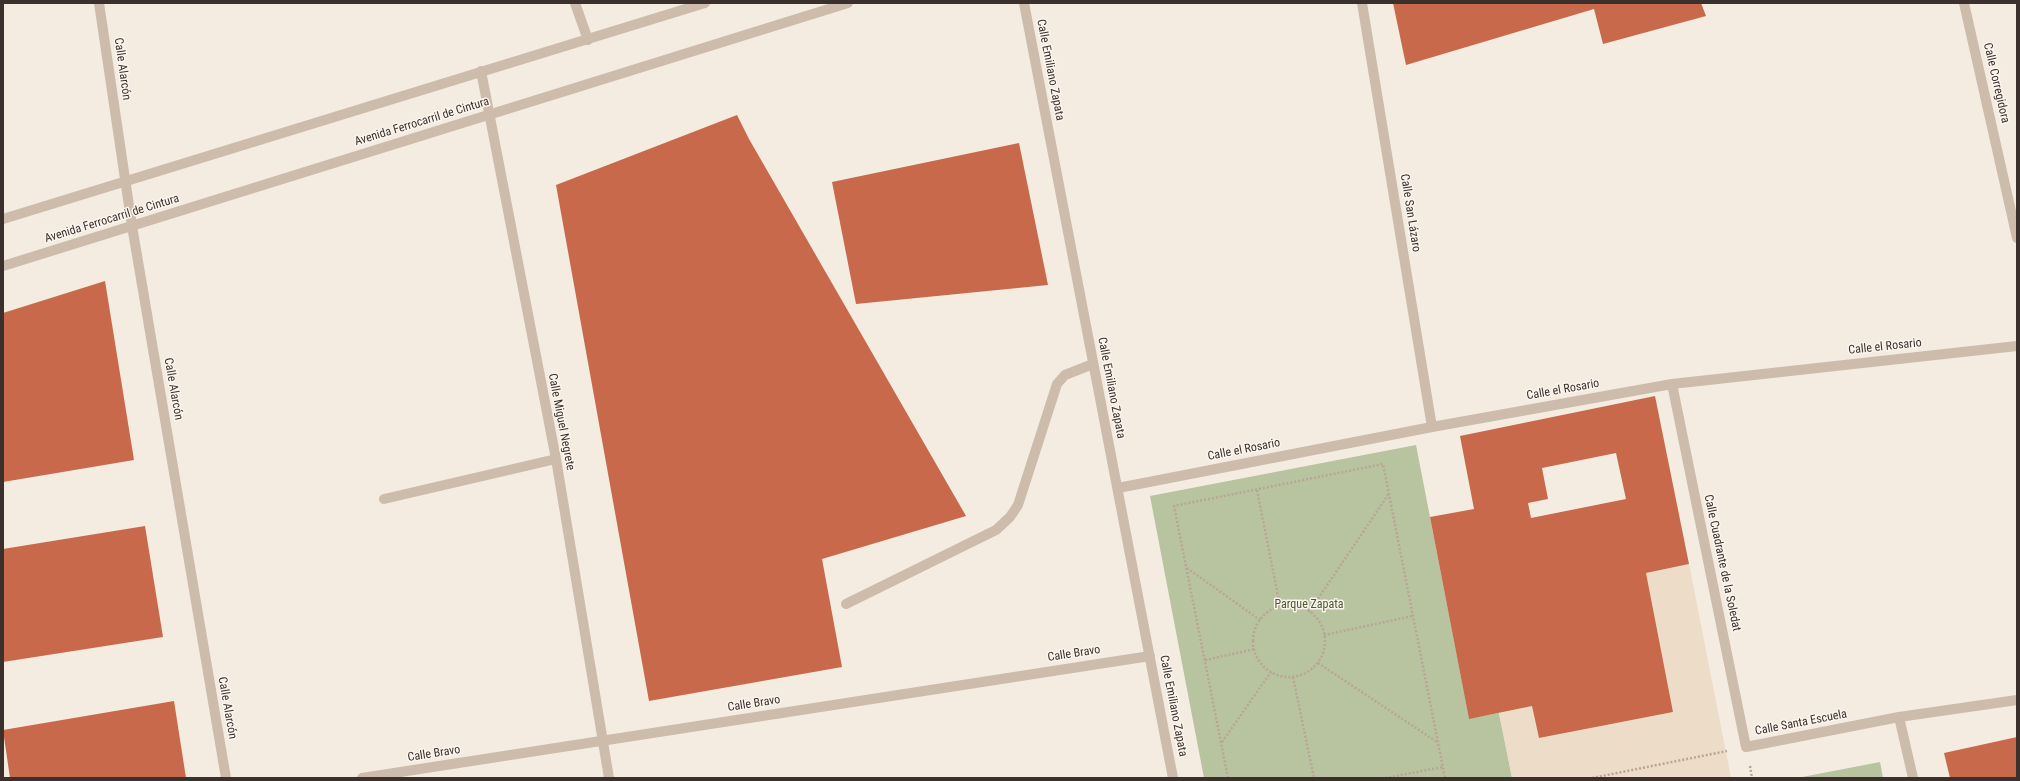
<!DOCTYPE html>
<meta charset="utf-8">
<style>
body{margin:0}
#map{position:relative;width:2020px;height:781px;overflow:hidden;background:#f4ebe1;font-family:"Roboto Condensed",sans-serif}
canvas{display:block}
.frame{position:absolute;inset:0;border:4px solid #3b302b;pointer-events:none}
</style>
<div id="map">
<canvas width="2020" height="781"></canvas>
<div class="frame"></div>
</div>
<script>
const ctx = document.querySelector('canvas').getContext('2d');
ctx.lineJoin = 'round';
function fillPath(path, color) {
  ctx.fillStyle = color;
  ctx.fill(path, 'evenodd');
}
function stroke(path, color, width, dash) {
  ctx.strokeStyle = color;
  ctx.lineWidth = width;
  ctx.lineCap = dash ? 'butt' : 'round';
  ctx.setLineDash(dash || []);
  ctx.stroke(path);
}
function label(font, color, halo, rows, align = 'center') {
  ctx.font = font + ' "Roboto Condensed",sans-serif';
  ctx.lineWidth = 3;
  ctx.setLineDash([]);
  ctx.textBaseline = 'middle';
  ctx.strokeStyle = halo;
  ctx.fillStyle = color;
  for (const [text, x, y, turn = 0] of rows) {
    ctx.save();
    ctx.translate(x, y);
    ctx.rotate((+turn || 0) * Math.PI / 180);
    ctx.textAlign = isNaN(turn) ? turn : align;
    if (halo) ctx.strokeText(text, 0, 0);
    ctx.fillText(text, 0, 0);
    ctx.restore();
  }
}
const green = new Path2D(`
 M1416 445 1469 718 1499 713 1512 777 1204 778 1150 496Z
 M1880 762 1883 778H1797Z`);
const plaza = new Path2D(`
 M1689 564 1731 778H1512L1499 713 1532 706 1539 738 1673 712 1646 573Z`);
const building = new Path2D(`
 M1393 3H1701L1706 16 1603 44 1594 9 1406 65Z
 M737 115 749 139 966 516 822 559 842 667 649 701 556 185Z
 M1019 143 1048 285 856 304 832 182Z
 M105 281 134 460 3 482V313Z
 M1655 396 1689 564 1646 573 1673 712 1539 738 1532 706 1469 719 1430 517 1474 509 1460 436ZM1616 453 1626 499 1531 518 1528 503 1548 499 1542 468Z
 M145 526 163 637 3 662V549Z
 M174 701 186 778H10L3 730Z
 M2017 737V778H1950L1944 753Z`);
const path = new Path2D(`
 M1257 490 1280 606
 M1187 568 1260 620
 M1253 641a36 36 0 1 1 72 0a36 36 0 1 1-72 0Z
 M1309 612 1388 495
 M1324 635 1413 616
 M1205 660 1255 649
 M1318 663 1437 742
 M1293 677 1314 778
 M1222 742 1271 672
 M1750 766 1752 778
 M1228 778 1174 506 1383 464 1445 778
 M1385 778 1443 767
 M1592 778 1727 751`);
const minor = new Path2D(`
 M99 3 132 226 226 778
 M575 3 588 40
 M1024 3 1173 778
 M1362 3 1432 427
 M1964 3 2017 238
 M481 71 556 459 609 778
 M3 219 705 3
 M3 266 848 3
 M1672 384 1746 747 1899 717 2017 700
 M1118 488 1432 427 1672 384 2017 346
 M384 499 556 459
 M846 604 996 530 1010 517 1018 505 1057 384 1065 375 1093 364
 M1899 717 1913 778
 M362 778 1150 656`);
const streetNames = [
 ["Calle Alarcón",122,69,82],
 ["Calle Emiliano Zapata",1050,70,79],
 ["Calle Corregidora",1996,83,77],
 ["Avenida Ferrocarril de Cintura",422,122,-17],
 ["Calle San Lázaro",1410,213,81],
 ["Avenida Ferrocarril de Cintura",112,219,-17],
 ["Calle el Rosario",1885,347,-6],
 ["Calle Emiliano Zapata",1111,388,79],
 ["Calle Alarcón",173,389,80],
 ["Calle el Rosario",1563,390,-10],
 ["Calle Miguel Negrete",561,422,79],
 ["Calle el Rosario",1244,450,-11],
 ["Calle Cuadrante de la Soledat",1722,563,78],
 ["Calle Bravo",1074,654,-9],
 ["Calle Bravo",754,704,-9],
 ["Calle Emiliano Zapata",1173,706,79],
 ["Calle Alarcón",227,708,80],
 ["Calle Santa Escuela",1801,723,-11],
 ["Calle Bravo",434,754,-9]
];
const parkNames = [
 ["Parque Zapata",1309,605]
];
fillPath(green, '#b8c4a0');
fillPath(plaza, '#ecdcc8');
fillPath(building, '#c8694b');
stroke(path, '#b9a596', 2.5, [2, 2]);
stroke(minor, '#cdbbac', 10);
label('12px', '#3b302b', '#fbf5ee', streetNames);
label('12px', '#4a5a2e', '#fbf5ee', parkNames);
</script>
